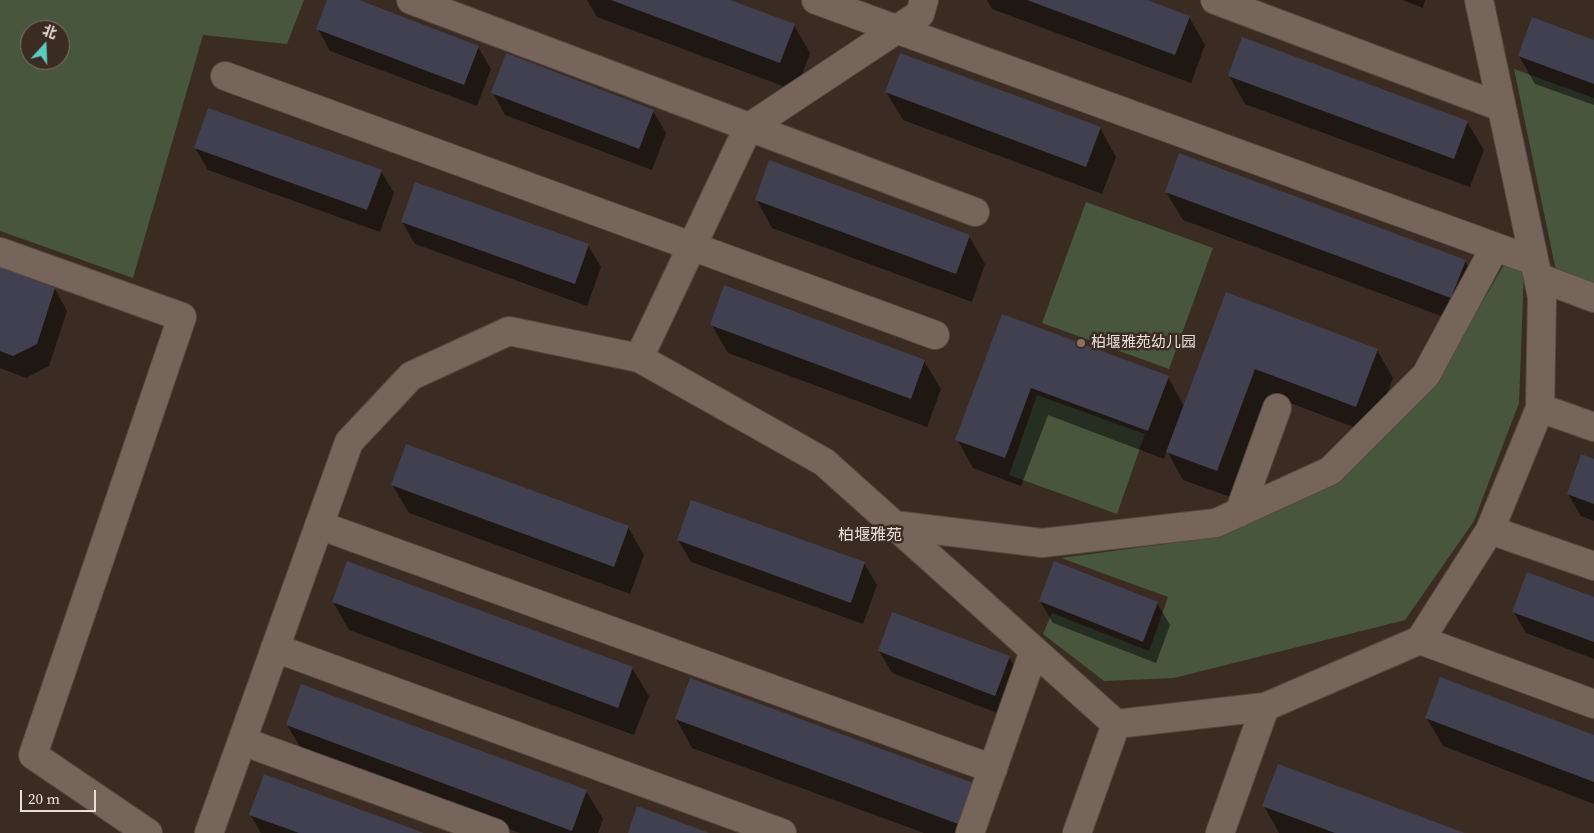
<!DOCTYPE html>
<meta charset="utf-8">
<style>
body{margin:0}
#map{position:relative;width:1594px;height:833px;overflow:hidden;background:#3b2c23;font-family:"Source Serif 4","Noto Sans SC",serif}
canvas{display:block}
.north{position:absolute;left:20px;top:20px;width:50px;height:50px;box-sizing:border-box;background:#3b2c23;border:1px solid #81746c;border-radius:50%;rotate:20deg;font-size:14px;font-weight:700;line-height:20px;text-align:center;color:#e9dfd9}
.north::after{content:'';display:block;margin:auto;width:18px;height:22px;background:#5acebd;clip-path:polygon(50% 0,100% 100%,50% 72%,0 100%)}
.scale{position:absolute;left:20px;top:790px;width:76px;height:22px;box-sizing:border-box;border:2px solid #e9dfd9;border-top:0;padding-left:6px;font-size:15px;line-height:18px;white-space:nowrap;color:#e9dfd9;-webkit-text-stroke:4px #3b2c23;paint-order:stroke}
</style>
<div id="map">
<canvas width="1594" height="833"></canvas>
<div class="north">北</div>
<div class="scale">20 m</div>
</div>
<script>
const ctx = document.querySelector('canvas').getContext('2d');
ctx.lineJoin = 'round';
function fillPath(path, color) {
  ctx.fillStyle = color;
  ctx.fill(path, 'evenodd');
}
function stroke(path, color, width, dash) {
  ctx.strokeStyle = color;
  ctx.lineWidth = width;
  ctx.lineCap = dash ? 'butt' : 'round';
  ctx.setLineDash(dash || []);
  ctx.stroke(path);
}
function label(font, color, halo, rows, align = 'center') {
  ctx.font = font + ' "Source Serif 4","Noto Sans SC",serif';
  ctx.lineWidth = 5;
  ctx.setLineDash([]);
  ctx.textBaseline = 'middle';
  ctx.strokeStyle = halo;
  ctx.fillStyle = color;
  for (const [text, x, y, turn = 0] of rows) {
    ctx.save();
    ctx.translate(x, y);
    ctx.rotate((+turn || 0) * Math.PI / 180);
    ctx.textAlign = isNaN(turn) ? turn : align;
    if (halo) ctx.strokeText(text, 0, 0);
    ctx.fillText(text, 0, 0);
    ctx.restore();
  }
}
const green = new Path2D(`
 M0 0H304L287 44 203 35 133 278 0 231ZM30 30H60V60H30Z
 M1514 69 1594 98V284L1556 271Z
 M1086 202 1213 248 1169 369 1042 323Z
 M1505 263 1524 270 1519 403 1474 521 1405 620 1174 678 1104 681 1043 634 1052 613 1149 651 1168 597 1061 558 1216 537 1337 483 1436 381Z
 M1037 395 1145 434 1117 514 1009 475Z`);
const shadow = new Path2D(`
 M328 0H355L478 47 491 69 477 106 330 51 318 29Z
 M587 0H727L794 25 810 53 796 91 597 17Z
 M987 0H1144L1189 17 1205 45 1191 83 992 9Z
 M1402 0H1425L1423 8Z
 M1594 41V105L1535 84 1519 56Z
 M1229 76 1467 122 1484 150 1470 187 1245 104Z
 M886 92 1100 128 1116 157 1102 194 903 120Z
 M493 93 653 111 666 133 652 170 505 115Z
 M195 148 381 171 394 193 380 232 208 170Z
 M1166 192 1465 261 1481 289 1468 326 1183 220Z
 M756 199 969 236 985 264 972 302 772 228Z
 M402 222 588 245 601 267 587 306 415 244Z
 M0 268 55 289 67 311 49 366 26 378 0 368Z
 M1226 294 1377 350 1393 378 1372 434 1272 396 1233 498 1183 480 1167 451 1164 459 1048 415 1021 486 973 468 957 439 1003 316 1168 377 1184 406Z
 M711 324 924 361 941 389 927 427 728 353Z
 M1594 460V521L1581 516 1568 494Z
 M392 485 628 527 644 555 630 594 409 513Z
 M678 540 864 563 877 585 863 624 691 562Z
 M1594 599V659L1526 633 1513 611Z
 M1040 601 1157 603 1170 625 1156 663 1053 623Z
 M333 602 632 668 649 696 634 735 349 630Z
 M893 613 1009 657 1022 679 1008 717 892 673 879 651Z
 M1426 717 1594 737V804L1443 746Z
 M676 719 984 833H924L692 748Z
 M287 725 586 791 603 819 598 833H520L304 753Z
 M1264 806 1462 833H1279Z
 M250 814 421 833H261Z`);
const building = new Path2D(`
 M327 0H359L479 46 464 85 316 29Z
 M611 0H730L795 24 780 63Z
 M1027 0H1147L1190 16 1175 55Z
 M1532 17 1594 40V84L1518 56Z
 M1242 37 1468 121 1454 159 1228 76Z
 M506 53 654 110 639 149 491 93Z
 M900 53 1101 127 1086 167 885 92Z
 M208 108 382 170 367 210 194 148Z
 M1179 153 1466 260 1451 298 1165 192Z
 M769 160 970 235 956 274 755 200Z
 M415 182 589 244 575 284 401 222Z
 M0 267 55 288 37 344 13 356 0 351Z
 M724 285 925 360 911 399 710 325Z
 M1226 292 1378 349 1356 407 1255 369 1217 471 1166 452Z
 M1002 314 1169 376 1148 431 1031 388 1005 458 955 440Z
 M406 444 629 526 614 567 391 485Z
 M1581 454 1594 459V504L1567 494Z
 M691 500 865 562 851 603 677 540Z
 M347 561 633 667 618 708 332 602Z
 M1054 561 1158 602 1143 642 1039 601Z
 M1527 572 1594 597V642L1512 612Z
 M892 612 1010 656 995 696 878 651Z
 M1440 677 1594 735V782L1425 718Z
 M690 678 976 784 961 825 675 719Z
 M301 684 587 790 572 831 286 725Z
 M1278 764 1465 833H1335L1262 806Z
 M264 774 424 833H299L249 815Z
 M637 806 709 833H628Z`);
const minor = new Path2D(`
 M411 0 975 212
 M816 0 1534 261
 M1215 0 1501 107
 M225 76 935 335
 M0 252 182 317 33 755 148 833
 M1538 277 1594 298
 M639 358 748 128 920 14 924 0
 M1540 408 1594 427
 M1239 513 1277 408
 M319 525 993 769
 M894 525 1042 543 1216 523 1330 471 1426 375 1495 247
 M1490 530 1594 566
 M1420 640 1594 704
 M275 648 782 833
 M242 741 495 833
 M209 833 349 442 411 376 509 331 639 358 824 462 1116 724
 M970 833 1034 651
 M1077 833 1116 724 1265 707 1420 640 1490 530 1540 408 1542 297 1479 0
 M1220 833 1265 707`);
const markers = [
 [1081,343,5,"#8d6e63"]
];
const poiNames = [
 ["柏堰雅苑幼儿园",1091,343]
];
const neighbourhoodNames = [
 ["柏堰雅苑",870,536]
];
fillPath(green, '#47563c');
fillPath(shadow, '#0007');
fillPath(building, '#404050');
stroke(minor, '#554941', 30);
stroke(minor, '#76655b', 28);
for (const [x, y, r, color] of markers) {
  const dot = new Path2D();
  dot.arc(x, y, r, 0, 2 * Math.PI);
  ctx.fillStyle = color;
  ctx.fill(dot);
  stroke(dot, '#3b2c23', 2);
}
label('15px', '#e9dfd9', '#3b2c23', poiNames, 'left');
label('16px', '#e9dfd9', '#3b2c23', neighbourhoodNames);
</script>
